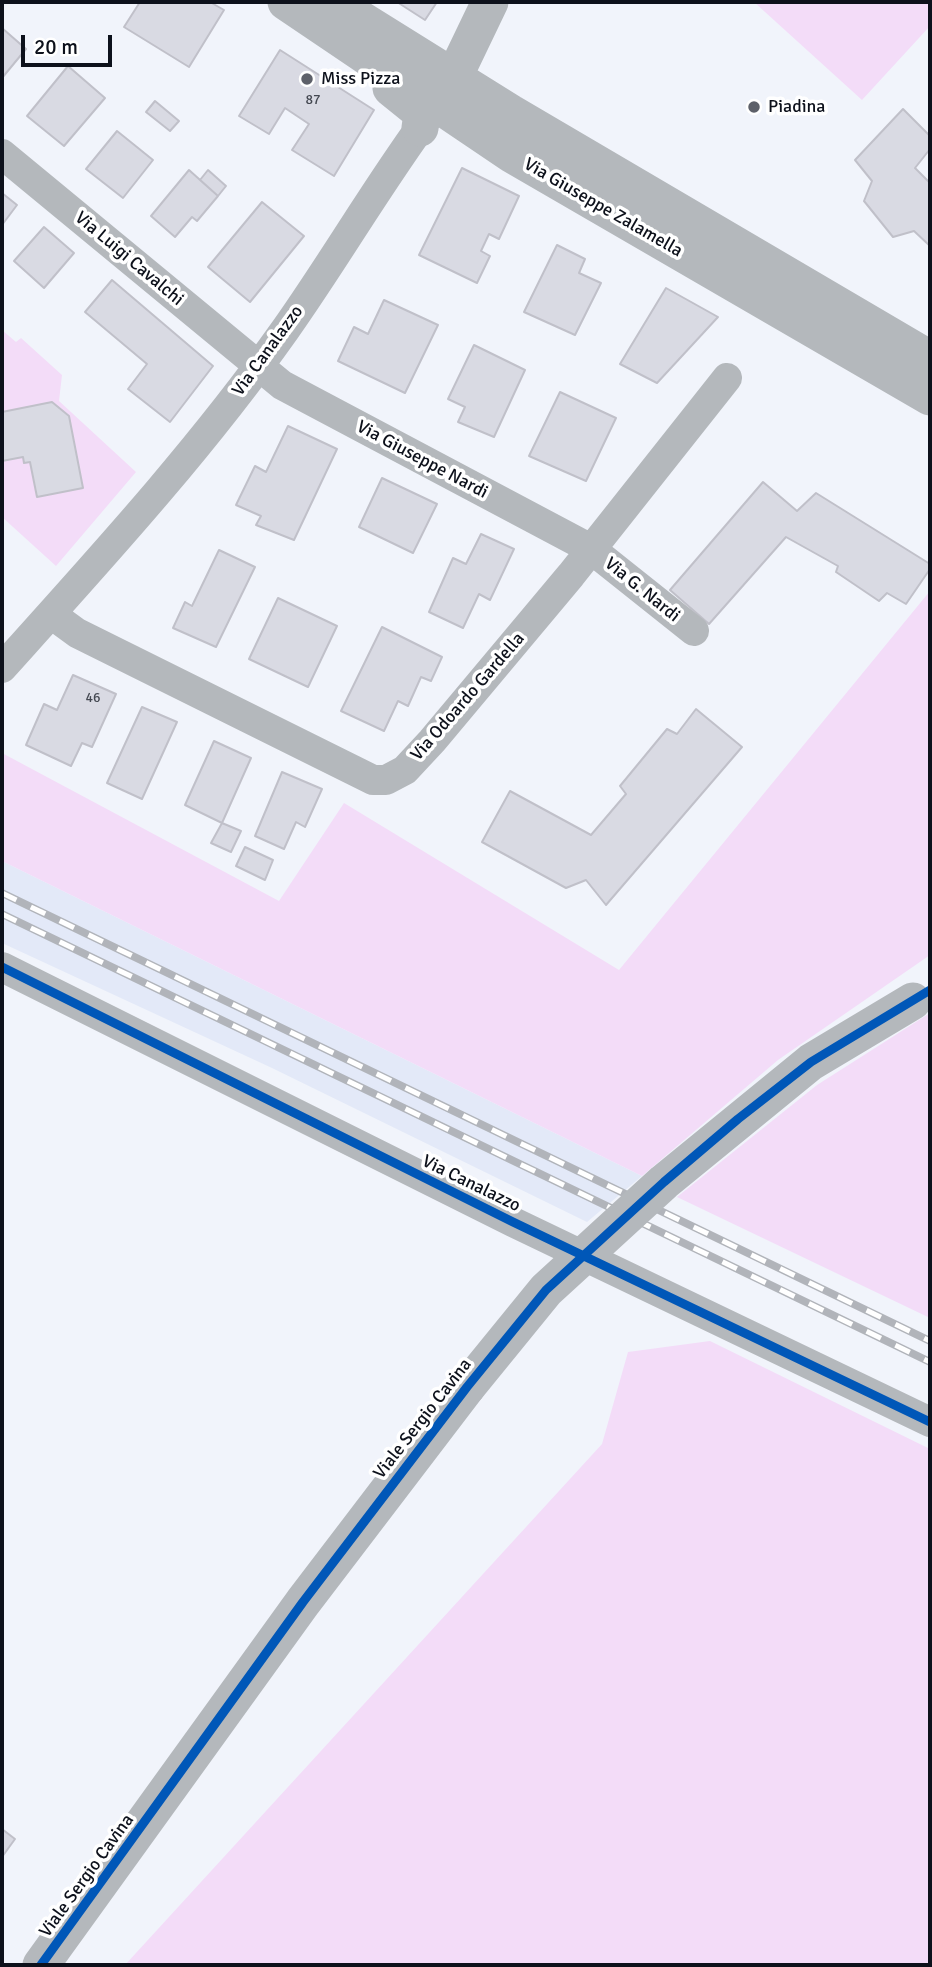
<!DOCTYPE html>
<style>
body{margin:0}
#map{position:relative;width:932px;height:1967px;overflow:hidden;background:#f1f4fb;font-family:Signika,sans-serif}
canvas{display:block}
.frame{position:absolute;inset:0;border:4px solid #0d111b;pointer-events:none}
.scale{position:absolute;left:21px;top:35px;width:91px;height:32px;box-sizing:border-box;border:4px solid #0d111b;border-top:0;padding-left:9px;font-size:21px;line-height:24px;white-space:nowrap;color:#0d111b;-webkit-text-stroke:5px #fff;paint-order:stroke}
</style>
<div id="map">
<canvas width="932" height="1967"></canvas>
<div class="frame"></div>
<div class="scale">20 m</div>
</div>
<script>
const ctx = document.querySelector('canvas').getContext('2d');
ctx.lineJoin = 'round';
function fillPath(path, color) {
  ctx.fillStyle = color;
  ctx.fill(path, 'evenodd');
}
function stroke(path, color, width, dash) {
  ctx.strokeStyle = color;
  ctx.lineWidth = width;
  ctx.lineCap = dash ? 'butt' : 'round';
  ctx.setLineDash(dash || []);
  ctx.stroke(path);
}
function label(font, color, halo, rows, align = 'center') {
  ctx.font = font + ' Signika,sans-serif';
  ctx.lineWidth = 7;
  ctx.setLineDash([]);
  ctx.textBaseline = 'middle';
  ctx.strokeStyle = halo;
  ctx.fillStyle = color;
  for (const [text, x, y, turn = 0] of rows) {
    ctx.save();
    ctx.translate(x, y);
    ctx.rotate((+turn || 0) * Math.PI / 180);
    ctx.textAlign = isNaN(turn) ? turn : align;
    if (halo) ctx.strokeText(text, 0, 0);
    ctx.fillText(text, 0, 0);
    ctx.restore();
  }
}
const built = new Path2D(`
 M2 861 642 1176 587 1222 272 1068 2 943Z`);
const green = new Path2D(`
 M754 2H930V26L862 100Z
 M2 330 16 342 21 338 62 375 59 401 136 472 56 566 2 517Z
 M930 591V955L778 1060 642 1176 2 861V753L279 901 344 803 619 970Z
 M930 1013V1318L677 1197 817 1085Z
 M710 1341 930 1449V1965H125L602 1444 628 1352Z`);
const building = new Path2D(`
 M140 2H210L224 10 189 67 124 27Z
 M397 2H437L425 20Z
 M2 28 26 49 2 78Z
 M280 50 374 110 334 176 292 150 309 124 285 108 269 134 239 116Z
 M68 66 105 98 64 146 27 116Z
 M155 101 179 121 170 131 146 112Z
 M903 109 930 136V149L915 168 930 183V246L914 231 893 237 864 201 872 181 855 160Z
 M117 131 153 160 123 198 86 169Z
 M462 168 519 196 499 239 489 234 481 251 490 256 477 283 419 255Z
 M189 170 218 196 197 221 192 217 175 237 151 216Z
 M208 170 226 186 218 196 200 180Z
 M2 193 17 205 2 225Z
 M262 202 304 236 250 302 208 267Z
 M44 227 74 253 44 288 14 261Z
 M557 245 585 259 579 273 601 283 575 335 524 312Z
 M112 280 213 366 170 422 128 389 147 364 85 312Z
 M666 288 718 317 657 383 620 364Z
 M384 300 438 325 405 393 338 361 354 327 368 334Z
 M474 345 525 370 494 437 458 422 465 407 448 399Z
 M560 392 616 418 586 481 529 456Z
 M52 402 69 416 83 488 37 497 30 462 24 463 23 457 2 461V412Z
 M288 426 337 449 294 540 256 525 261 516 236 505 255 466 266 472Z
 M382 478 437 504 413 553 359 527Z
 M763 482 797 511 816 493 930 564V569L906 604 887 593 879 601 836 572 838 566 786 537 709 624 670 590Z
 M481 534 514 549 490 600 479 594 463 628 429 612 453 558 466 564Z
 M219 550 255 567 216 647 173 628 185 602 192 606Z
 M278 598 337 626 308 687 249 659Z
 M382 627 442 657 431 681 421 677 408 706 398 701 384 731 341 711Z
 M73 675 116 694 92 747 82 743 71 766 26 745 44 704 57 710Z
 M142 707 177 722 142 799 107 783Z
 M696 709 742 747 606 905 586 880 566 888 482 842 510 791 591 835 626 794 620 786 667 729 677 734Z
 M214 741 251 758 222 823 185 805Z
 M282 772 322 789 305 827 296 822 284 849 255 836Z
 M222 823 241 831 231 852 211 843Z
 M245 847 273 860 265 880 236 866Z
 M2 1829 15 1839 2 1857Z`);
const minor = new Path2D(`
 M2 154 282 385 591 549 694 631
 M51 614 77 633 373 780H386L405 770 432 741 571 575 727 378
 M2 668C100 559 200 450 285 330 336 258 380 181 433 110
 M2 967 513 1222 930 1422`);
const tertiary = new Path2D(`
 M286 2 511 154 930 397
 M333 2 511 113 930 359
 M454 77 490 2
 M391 88 422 113 420 128
 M41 1965 303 1602 467 1387`);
const rail = new Path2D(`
 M2 893 930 1341
 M2 914 930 1362`);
const tertiaryBridge = new Path2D(`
 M467 1387 546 1290 664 1182 811 1062 913 1001`);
const cycleway = new Path2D(`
 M2 967 513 1222 930 1422
 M41 1965 303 1602 467 1387 546 1290 664 1182 738 1119 811 1062 930 990`);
const markers = [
 [307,79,7,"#5d6069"],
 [754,107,7,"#5d6069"]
];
const numberNames = [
 ["87",313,100],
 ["46",93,698]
];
const poiNames = [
 ["Miss Pizza",321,79],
 ["Piadina",768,107]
];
const streetNames = [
 ["Via Giuseppe Zalamella",603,208,30],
 ["Via Luigi Cavalchi",129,259,40],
 ["Via Canalazzo",268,351,-54],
 ["Via Giuseppe Nardi",422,460,28],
 ["Via G. Nardi",642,590,39],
 ["Via Odoardo Gardella",468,697,-49],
 ["Via Canalazzo",471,1184,26],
 ["Viale Sergio Cavina",423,1419,-52],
 ["Viale Sergio Cavina",87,1876,-54]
];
fillPath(built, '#e3e9f8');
fillPath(green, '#f3dcf8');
fillPath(building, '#d9dae3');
stroke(building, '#c0c0c9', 2);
stroke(minor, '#b4b8bc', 30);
stroke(tertiary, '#b4b8bc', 37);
stroke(rail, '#b1b4ba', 8);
stroke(rail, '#fff', 5, [16]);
stroke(tertiaryBridge, '#b4b8bc', 37);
stroke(cycleway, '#0057b8', 9);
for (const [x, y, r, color] of markers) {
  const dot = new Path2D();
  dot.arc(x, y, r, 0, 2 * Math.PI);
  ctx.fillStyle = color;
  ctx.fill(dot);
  stroke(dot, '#fff', 2.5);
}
label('14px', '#444851', null, numberNames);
label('18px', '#0d111b', '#fff', poiNames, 'left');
label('18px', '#0d111b', '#fff', streetNames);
</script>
